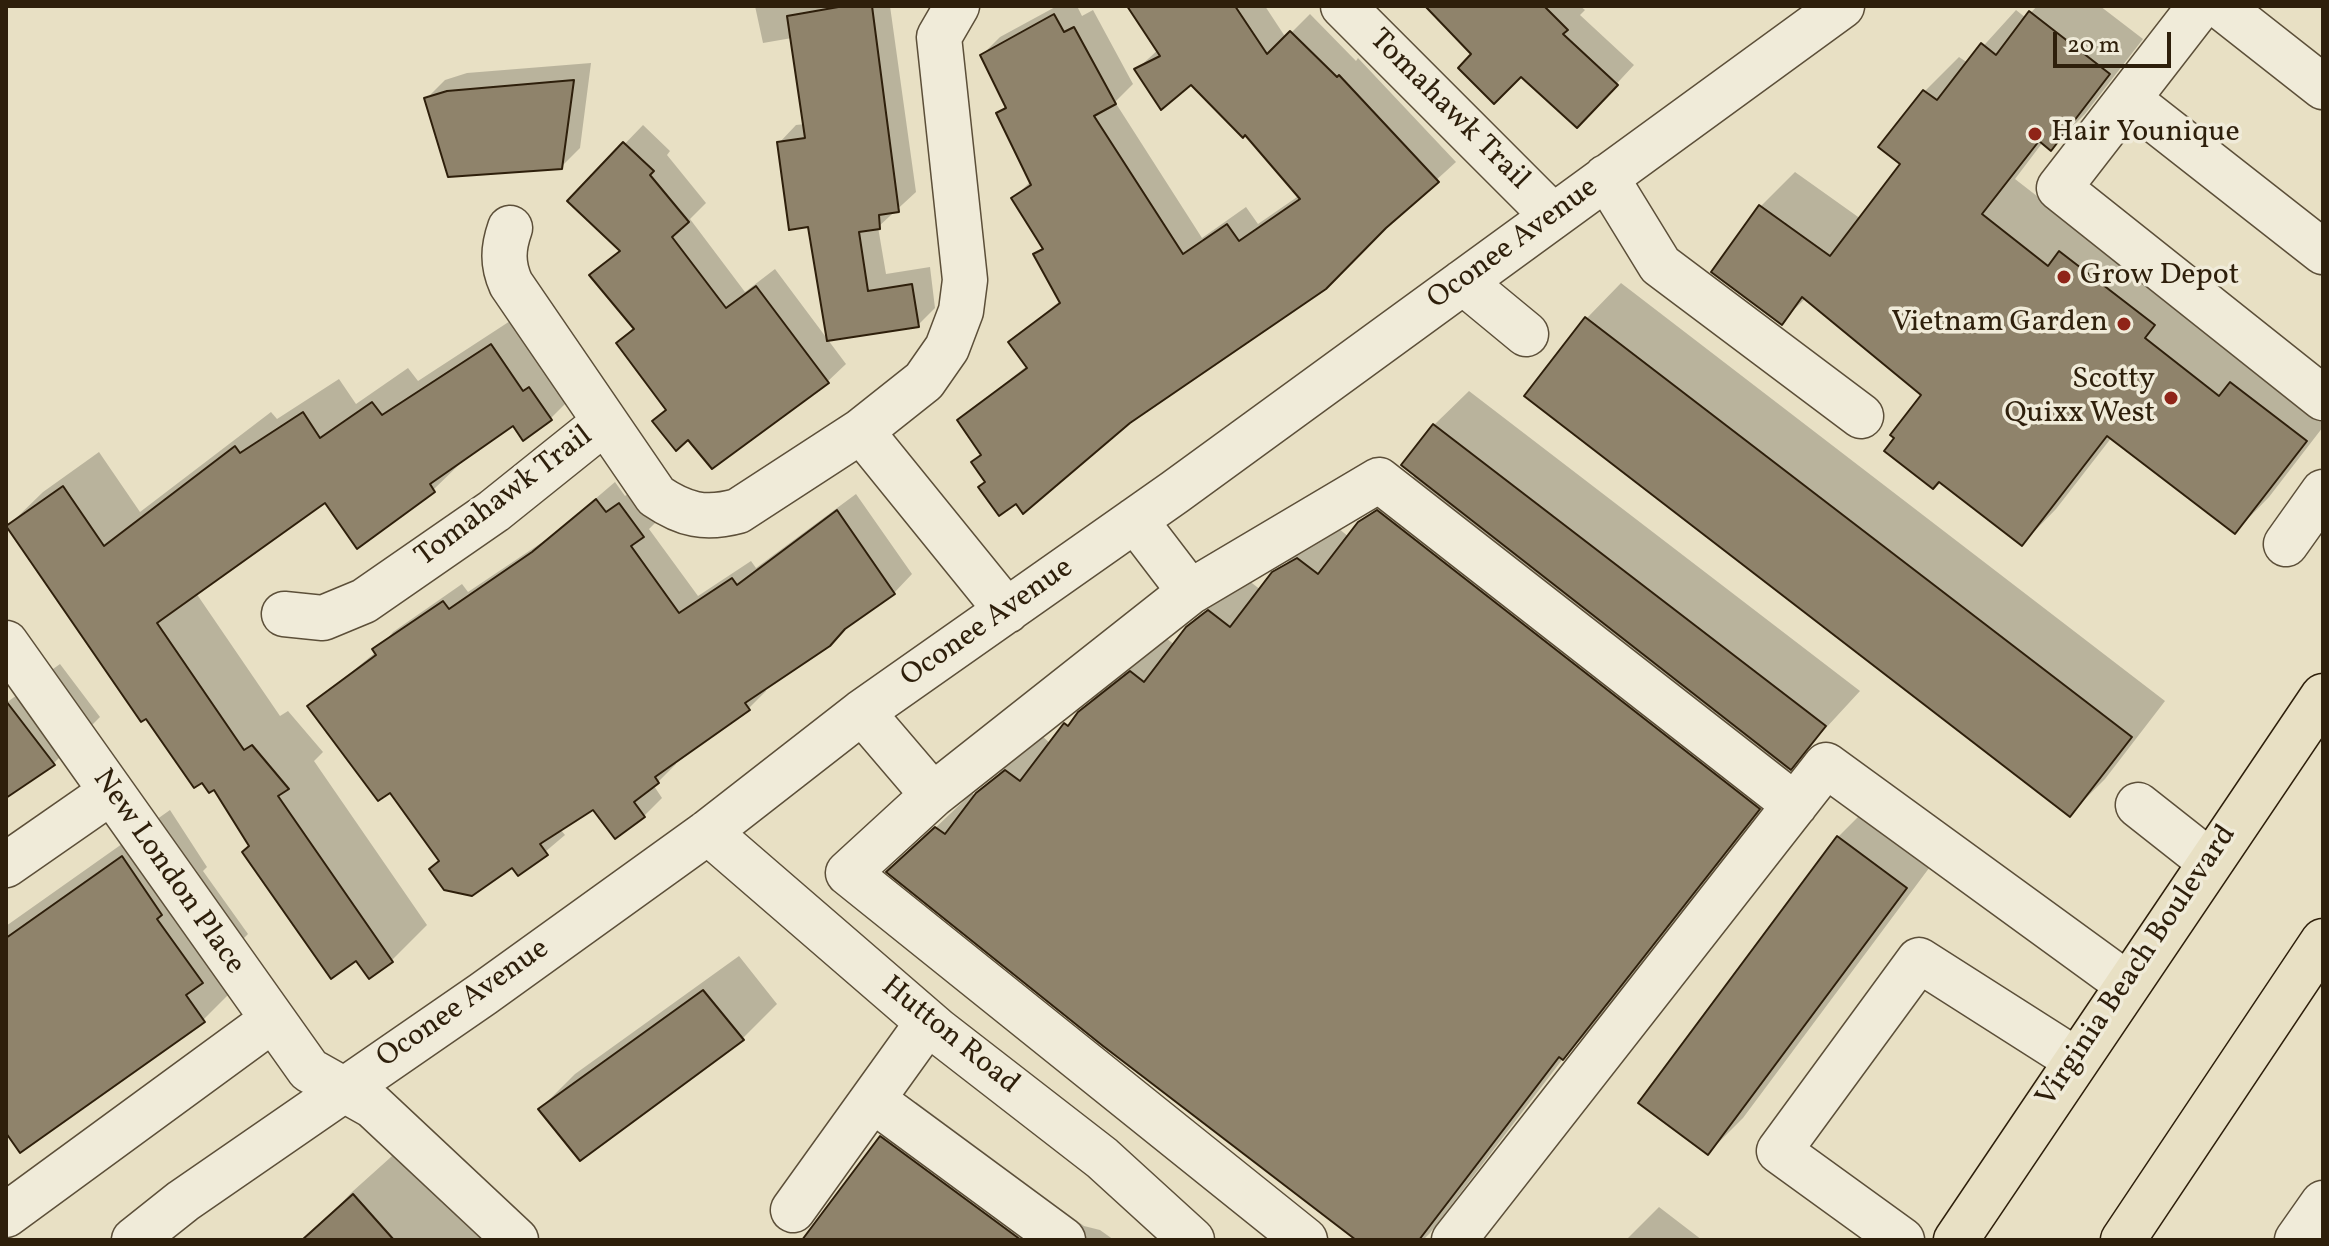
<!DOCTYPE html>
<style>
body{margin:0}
#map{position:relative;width:2329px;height:1246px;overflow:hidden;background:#e8e0c4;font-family:Vollkorn,serif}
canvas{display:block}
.frame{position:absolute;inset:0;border:8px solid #2e1f0b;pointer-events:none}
.scale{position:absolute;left:2053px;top:32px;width:118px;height:36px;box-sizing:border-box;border:4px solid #2e1f0b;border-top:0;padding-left:10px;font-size:24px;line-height:28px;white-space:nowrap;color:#2e1f0b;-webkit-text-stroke:6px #f0ebd9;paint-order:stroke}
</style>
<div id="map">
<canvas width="2329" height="1246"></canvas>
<div class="frame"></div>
<div class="scale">20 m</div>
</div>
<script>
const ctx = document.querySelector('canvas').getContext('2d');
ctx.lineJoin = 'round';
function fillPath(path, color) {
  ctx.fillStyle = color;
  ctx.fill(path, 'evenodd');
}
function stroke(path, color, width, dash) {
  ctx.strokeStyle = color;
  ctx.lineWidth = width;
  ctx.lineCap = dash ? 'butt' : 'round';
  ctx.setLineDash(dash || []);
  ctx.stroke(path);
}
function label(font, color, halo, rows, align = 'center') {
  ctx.font = font + ' Vollkorn,serif';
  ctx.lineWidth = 7;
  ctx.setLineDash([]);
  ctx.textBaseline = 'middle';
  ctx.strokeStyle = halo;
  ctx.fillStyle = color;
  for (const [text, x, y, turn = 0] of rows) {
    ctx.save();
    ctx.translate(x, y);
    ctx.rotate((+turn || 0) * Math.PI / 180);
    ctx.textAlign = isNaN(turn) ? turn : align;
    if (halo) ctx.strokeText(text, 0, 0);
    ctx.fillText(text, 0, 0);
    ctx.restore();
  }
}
const shadow = new Path2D(`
 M755 6H890L916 192 878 227 886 274 930 267 935 308 918 325 829 339 810 225 779 143 796 125 805 124 792 38 763 43Z
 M1057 6H1077L1082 16 1093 10 1133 84 1115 102 1202 238 1246 207 1258 224 1300 195 1246 133 1191 83 1137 69 1159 49 1130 6H1265L1286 38 1310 14 1356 61 1358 58 1456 162 1388 224 1016 501 987 481 983 453 959 420 1028 365 1010 342 1061 300 1036 255 1044 246 1014 198 1031 181 998 113 1007 105 982 55 1000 37Z
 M1427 6H1580L1585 10 1580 15 1634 65 1595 107 1474 54Z
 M2037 6H2100L2143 39 2085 114 2051 148 2043 142 2015 179 2082 231 2323 393V427L2269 497 2235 532 2112 437 2056 509 2022 544 1923 395 1806 298 1781 322 1713 271 1761 206 1795 172 1861 219 1903 164 1881 147 1925 91 1959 57 1968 63 2016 10 2026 18Z
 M591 63 580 148 561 167 426 99 445 80 467 73Z
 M643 125 670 151 667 155 706 203 690 219 745 292 775 269 846 364 827 382 668 408 618 343 634 327 592 276 621 249 570 201Z
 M1621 283 2165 701 2105 779 2070 814 1527 396 1587 318Z
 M527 310 586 383 551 418 513 423 469 455 433 490 325 500 196 593 280 716 288 711 323 752 314 761 427 925 392 960 370 976 251 845 215 788 7 527 43 492 99 452 140 512 271 412 277 419 339 379 356 404 408 368 418 381Z
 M1469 391 1860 691 1788 769 1793 773 1598 1022 1568 1052 1430 1233 1423 1240H1360L889 872 972 793 976 797 1014 758 1042 736 1051 744 1101 690 1166 638 1175 645 1223 592 1244 577 1261 590 1310 538 1333 524 1349 537 1395 487 1416 475 1434 425Z
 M615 482 625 496 638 486 660 518 649 529 698 596 751 561 756 568 856 494 912 574 894 593 764 688 766 691 748 709 674 761 676 764 654 786 662 798 644 816 594 807 560 829 565 835 519 874 512 865 440 860 390 790 310 706 376 652 393 632 462 584 468 592 553 535Z
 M60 664 100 717 54 763 6 796V703Z
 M1873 802 1941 852 1743 1118 1708 1153 1838 837Z
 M170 810 207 867 203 871 248 934 233 949 250 973 203 1020 6 1130V926Z
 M739 956 777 1004 742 1039 540 1109 575 1074Z
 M916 1102 1084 1226 1100 1230 1114 1240H805L881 1137Z
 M401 1148 482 1240H306L352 1192Z
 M1659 1207 1702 1240H1626Z`);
const building = new Path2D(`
 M844 6H872L899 212 879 215 880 229 859 232 868 291 912 284 919 327 827 341 808 227 789 230 777 142 805 138 787 16Z
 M1127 6H1235L1267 54 1290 31 1337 77 1339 75 1439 182 1386 228 1326 289 1130 423 1023 514 1016 504 999 516 978 487 985 482 971 462 981 455 957 420 1027 368 1008 342 1060 303 1033 254 1043 249 1011 198 1031 185 996 113 1006 108 980 55 1054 14 1064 32 1074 27 1116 104 1094 116 1183 254 1227 224 1239 241 1300 199 1245 135 1243 138 1191 85 1161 110 1134 69 1160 56Z
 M1425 6H1544L1568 30 1563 34 1618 85 1577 128 1521 77 1494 104 1458 68 1471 54Z
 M2029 11 2110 74 2051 151 2039 141 1982 214 2048 266 2059 251 2155 325 2145 338 2219 396 2230 382 2307 441 2235 534 2107 436 2022 546 1939 482 1933 489 1884 451 1894 438 1890 435 1921 395 1802 297 1782 325 1711 272 1759 205 1830 256 1900 164 1878 147 1923 90 1937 100 1981 43 1996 55Z
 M574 80 562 169 448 177 424 98 447 91Z
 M623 142 654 171 650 175 689 222 672 237 726 308 756 286 829 383 712 469 688 440 676 451 652 421 666 410 616 343 634 329 589 275 620 251 567 201Z
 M1585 317 2132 737 2070 817 1524 396Z
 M491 344 523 391 529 387 552 420 523 441 513 426 430 484 435 492 357 549 325 503 157 623 244 750 252 745 289 789 278 796 393 962 369 979 356 961 331 979 242 852 249 846 214 790 209 793 202 783 194 788 146 719 141 722 6 526 63 486 104 546 235 446 240 453 303 412 320 438 372 402 382 415Z
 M1433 424 1826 726 1791 770 1401 465Z
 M596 499 606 512 619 503 644 537 631 546 679 613 732 578 737 585 837 510 895 594 845 629 830 646 745 703 750 710 655 777 659 783 634 802 645 817 615 839 593 810 540 844 548 855 518 876 512 868 472 896 444 890 429 869 439 861 390 793 378 801 307 706 376 655 372 649 443 601 449 609 532 552Z
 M1377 510 1760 809 1563 1060 1559 1057 1419 1240H1356L1103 1046 886 872 935 827 945 834 976 793 1005 770 1020 781 1064 723 1068 726 1078 712 1130 671 1144 682 1186 627 1204 613 1208 610 1230 627 1272 572 1297 558 1318 574 1358 522Z
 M6 701 55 765 6 798Z
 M1837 836 1907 888 1708 1155 1638 1103Z
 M122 856 162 915 157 919 203 983 186 995 205 1022 20 1153 6 1133V938Z
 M703 990 744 1040 580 1161 538 1109Z
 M880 1136 1021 1240H802Z
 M353 1194 394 1240H302Z`);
const minor = new Path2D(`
 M1343 6 1553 216
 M2200 6 2059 188 2323 398
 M2220 6 2323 87
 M2128 99 2323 252
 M1606 177 1660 265 1861 416
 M510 228C503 248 502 264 511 284L656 496C684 515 705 520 738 511L861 431 924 381 947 348 961 311 965 280 939 37 957 6
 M1463 282 1526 334
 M861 431 1007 611
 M2286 544 2323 492
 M1190 592 1379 480 1795 805
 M284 614 323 618 364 601 494 511 605 422
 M6 643 309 1070 373 1106 516 1240
 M862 712 933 795 848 873 1305 1240
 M933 795 1190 592 1135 520
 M2138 805 2209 861
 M708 832 937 1030 1102 1158 1192 1240
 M6 865 111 792
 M873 1100 1063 1240
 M793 1210 928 1022
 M6 1215 271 1021
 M134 1240 183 1201 483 994 708 832 862 712 1175 492 1842 6
 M1454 1240 1826 765 2127 984
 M1902 1240 1779 1151 1919 960 2076 1060
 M2297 1240 2323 1203`);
const major = new Path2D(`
 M1956 1240 2323 696
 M2123 1240 2323 941`);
const markers = [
 [2035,134,8,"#8f2418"],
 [2064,277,8,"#8f2418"],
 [2124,324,8,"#8f2418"],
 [2171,398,8,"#8f2418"]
];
const streetNames = [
 ["Tomahawk Trail",1448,111,45],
 ["Oconee Avenue",1514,245,-36],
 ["Tomahawk Trail",505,498,-37],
 ["Oconee Avenue",988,624,-35],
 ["New London Place",167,873,55],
 ["Virginia Beach Boulevard",2138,967,-56],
 ["Oconee Avenue",464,1005,-35],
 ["Hutton Road",949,1037,39]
];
const poiNames = [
 ["Hair Younique",2051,134],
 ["Grow Depot",2080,277],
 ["Vietnam Garden",2108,324,"right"],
 ["Scotty",2155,381,"right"],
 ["Quixx West",2155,415,"right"]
];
fillPath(shadow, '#0003');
fillPath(building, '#8f836b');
stroke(building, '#2e1f0b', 2);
stroke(minor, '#5c4f39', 47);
stroke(major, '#2e1f0b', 47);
stroke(minor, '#f0ebd9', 44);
stroke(major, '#e8e0c4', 44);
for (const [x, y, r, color] of markers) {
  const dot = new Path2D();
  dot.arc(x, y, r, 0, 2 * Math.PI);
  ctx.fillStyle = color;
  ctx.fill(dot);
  stroke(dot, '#f0ebd9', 3);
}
label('30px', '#2e1f0b', '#f0ebd9', streetNames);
label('30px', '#2e1f0b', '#f0ebd9', poiNames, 'left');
</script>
